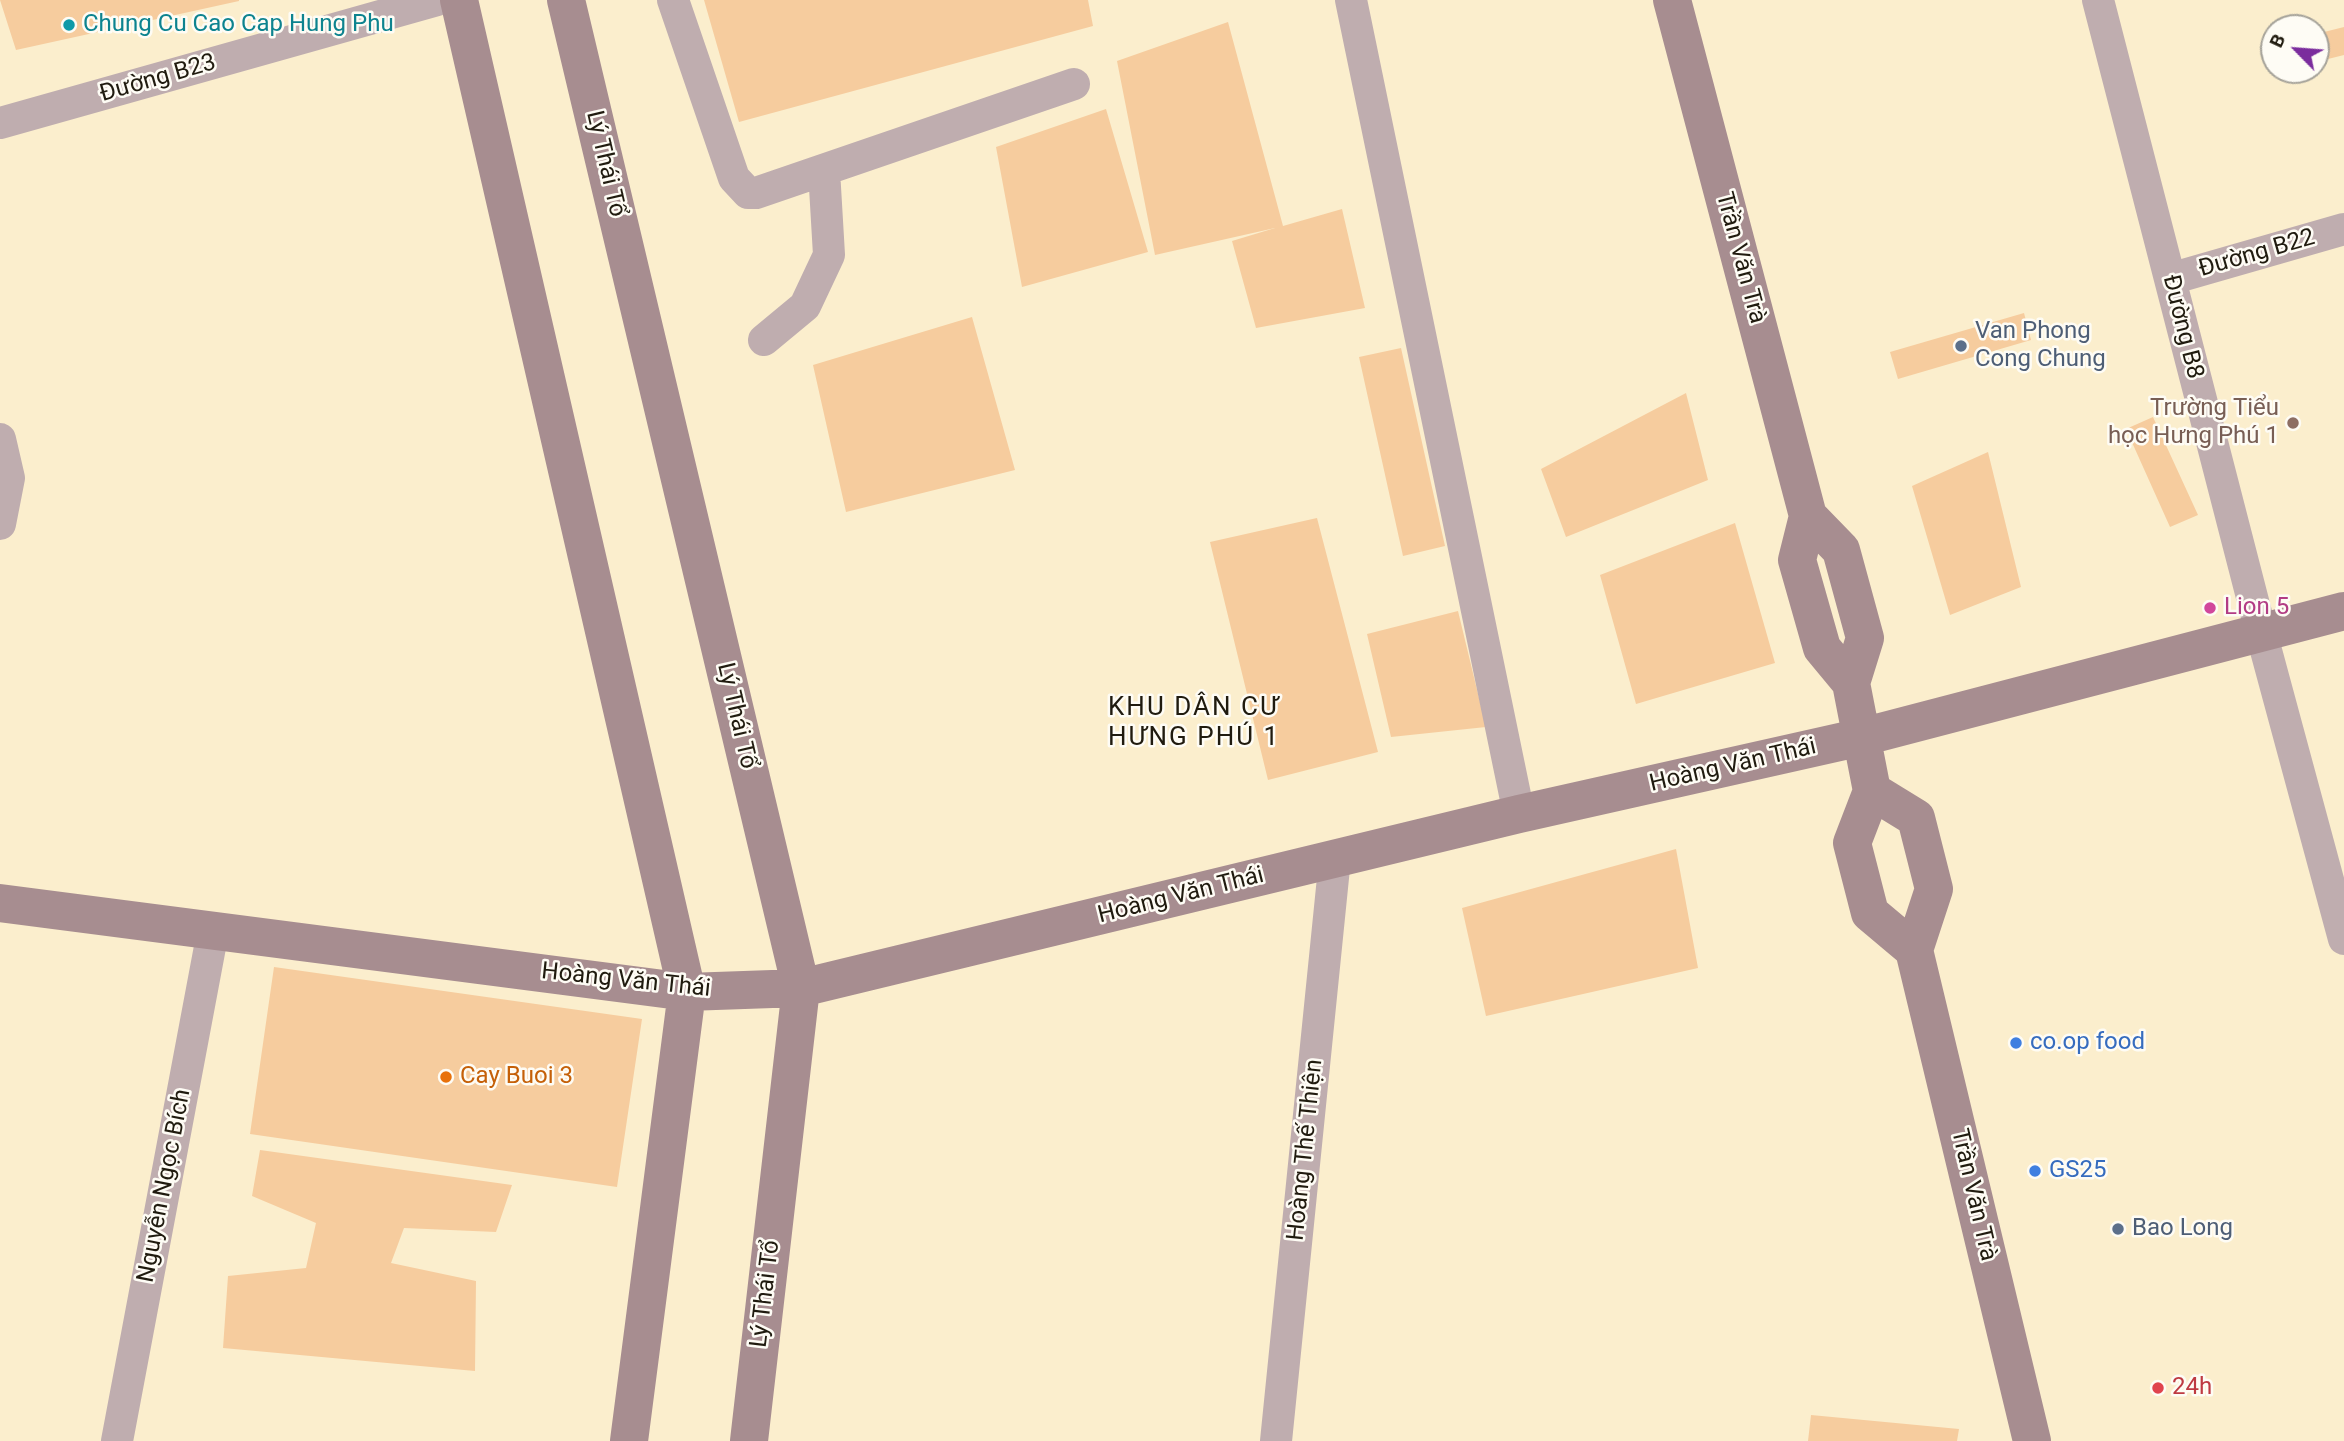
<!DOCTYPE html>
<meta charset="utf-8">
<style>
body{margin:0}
#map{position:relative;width:2344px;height:1441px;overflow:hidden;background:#fbeecd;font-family:Roboto,sans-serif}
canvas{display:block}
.north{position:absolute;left:2260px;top:14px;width:70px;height:70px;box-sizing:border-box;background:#fefcf5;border:2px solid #a5a299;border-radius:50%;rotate:295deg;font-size:19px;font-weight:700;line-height:28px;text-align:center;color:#201b0f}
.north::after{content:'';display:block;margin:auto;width:24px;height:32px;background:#7b2c9d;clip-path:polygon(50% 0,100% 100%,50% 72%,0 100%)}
</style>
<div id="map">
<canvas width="2344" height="1441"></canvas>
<div class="north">B</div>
</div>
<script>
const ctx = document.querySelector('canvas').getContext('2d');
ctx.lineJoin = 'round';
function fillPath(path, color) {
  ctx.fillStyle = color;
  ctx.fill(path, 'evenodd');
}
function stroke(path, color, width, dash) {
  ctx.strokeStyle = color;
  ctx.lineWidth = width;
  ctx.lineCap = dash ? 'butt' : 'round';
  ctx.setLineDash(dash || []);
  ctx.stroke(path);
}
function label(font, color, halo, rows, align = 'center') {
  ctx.font = font + ' Roboto,sans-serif';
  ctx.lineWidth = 5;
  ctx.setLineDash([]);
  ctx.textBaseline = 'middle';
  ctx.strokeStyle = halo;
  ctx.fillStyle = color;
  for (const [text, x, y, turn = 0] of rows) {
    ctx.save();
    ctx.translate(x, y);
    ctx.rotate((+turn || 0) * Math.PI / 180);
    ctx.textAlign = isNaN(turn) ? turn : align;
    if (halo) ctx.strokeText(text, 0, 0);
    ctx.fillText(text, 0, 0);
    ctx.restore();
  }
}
const building = new Path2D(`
 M0 0H239V1L16 50Z
 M704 0H1088L1093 26 739 122Z
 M1228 22 1283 226 1342 209 1365 308 1256 328 1232 241 1275 228 1155 255 1117 61Z
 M2344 27V55L2316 62V34Z
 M1106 109 1148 252 1022 287 996 147Z
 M2024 313 2031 340 1898 379 1890 352Z
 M972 317 1015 470 846 512 813 365Z
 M1401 348 1445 546 1403 556 1359 357Z
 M1686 393 1708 480 1566 537 1541 469Z
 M2153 417 2198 515 2170 527 2126 429Z
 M1988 452 2021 587 1950 615 1912 486Z
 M1317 518 1378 752 1268 780 1210 542Z
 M1735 523 1775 663 1636 704 1600 575Z
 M1458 611 1486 727 1391 737 1367 634Z
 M1676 849 1698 968 1486 1016 1462 908Z
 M274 967 642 1019 617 1187 250 1134Z
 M260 1150 512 1185 496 1232 404 1228 391 1263 476 1281 475 1371 223 1348 228 1276 306 1268 316 1223 252 1196Z
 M1811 1415 1959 1429 1957 1441H1808Z`);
const street = new Path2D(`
 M673 0 734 178 748 193H756L1074 84
 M1351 0 1519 814
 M2098 0 2261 632 2344 939
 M0 123 437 0
 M2170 279 2344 229
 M764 340 805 306 829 255 824 170
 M0 439 9 478 0 524
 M117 1441 213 931
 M1276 1441 1335 858`);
const secondary = new Path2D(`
 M459 0 687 992 629 1441
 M566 0 801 988 749 1441
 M1672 0 1808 516 1797 560 1822 648 1851 683 1872 791
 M1808 516 1841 550 1865 638 1851 683
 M1872 791 1916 818 1934 889 1914 950 2032 1441
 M1872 791 1852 843 1870 913 1914 950
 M0 903 687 992 801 988 1519 814 1862 737 2344 611`);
const markers = [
 [69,25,7,"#0f9aa8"],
 [1961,346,7,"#5c6f8a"],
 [2293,423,7,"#8d6e63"],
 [2210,608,7,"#d1479c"],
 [2016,1043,7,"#3f7fe0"],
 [446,1077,7,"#e8710a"],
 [2035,1171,7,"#3f7fe0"],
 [2118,1229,7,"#5c6f8a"],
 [2158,1388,7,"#e0444e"]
];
const cultureNames = [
 ["Chung Cu Cao Cap Hung Phu",83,25]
];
const streetNames = [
 ["Đường B23",158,79,-16],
 ["Lý Thái Tổ",605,164,77],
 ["Đường B22",2257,254,-16],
 ["Trần Văn Trà",1740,258,75],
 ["Đường B8",2182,327,76],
 ["Lý Thái Tổ",736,716,77],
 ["Hoàng Văn Thái",1733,766,-13],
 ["Hoàng Văn Thái",1181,896,-14],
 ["Hoàng Văn Thái",626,981,6],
 ["Hoàng Thế Thiện",1306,1150,-84],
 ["Nguyễn Ngọc Bích",165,1186,-79],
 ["Trần Văn Trà",1973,1195,77],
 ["Lý Thái Tổ",766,1294,-83]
];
const serviceNames = [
 ["Van Phong",1975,332],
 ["Cong Chung",1975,360],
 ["Bao Long",2132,1229]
];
const educationNames = [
 ["Trường Tiểu",2279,409],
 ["học Hưng Phú 1",2279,437]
];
const hotelNames = [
 ["Lion 5",2224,608]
];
const shopNames = [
 ["co.op food",2030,1043],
 ["GS25",2049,1171]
];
const foodNames = [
 ["Cay Buoi 3",460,1077]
];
const healthNames = [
 ["24h",2172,1388]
];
const neighbourhoodNames = [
 ["KHU DÂN CƯ",1194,708],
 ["HƯNG PHÚ 1",1194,738]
];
fillPath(building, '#f6cc9e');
stroke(street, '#bfadaf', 32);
stroke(secondary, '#a78d90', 38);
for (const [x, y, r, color] of markers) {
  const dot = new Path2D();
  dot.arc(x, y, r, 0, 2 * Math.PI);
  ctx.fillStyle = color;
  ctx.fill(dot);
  stroke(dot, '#fefcf5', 2.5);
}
label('24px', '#0d838f', '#fefcf5', cultureNames, 'left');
label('24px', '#201b0f', '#fefcf5', streetNames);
label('24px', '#4e5e75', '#fefcf5', serviceNames, 'left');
label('24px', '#785e54', '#fefcf5', educationNames, 'right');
label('24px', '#b23c85', '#fefcf5', hotelNames, 'left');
label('24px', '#366cbe', '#fefcf5', shopNames, 'left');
label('24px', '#c56008', '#fefcf5', foodNames, 'left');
label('24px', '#be3a42', '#fefcf5', healthNames, 'left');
ctx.letterSpacing = '2px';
label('26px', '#201b0f', '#fefcf5', neighbourhoodNames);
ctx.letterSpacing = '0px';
</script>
